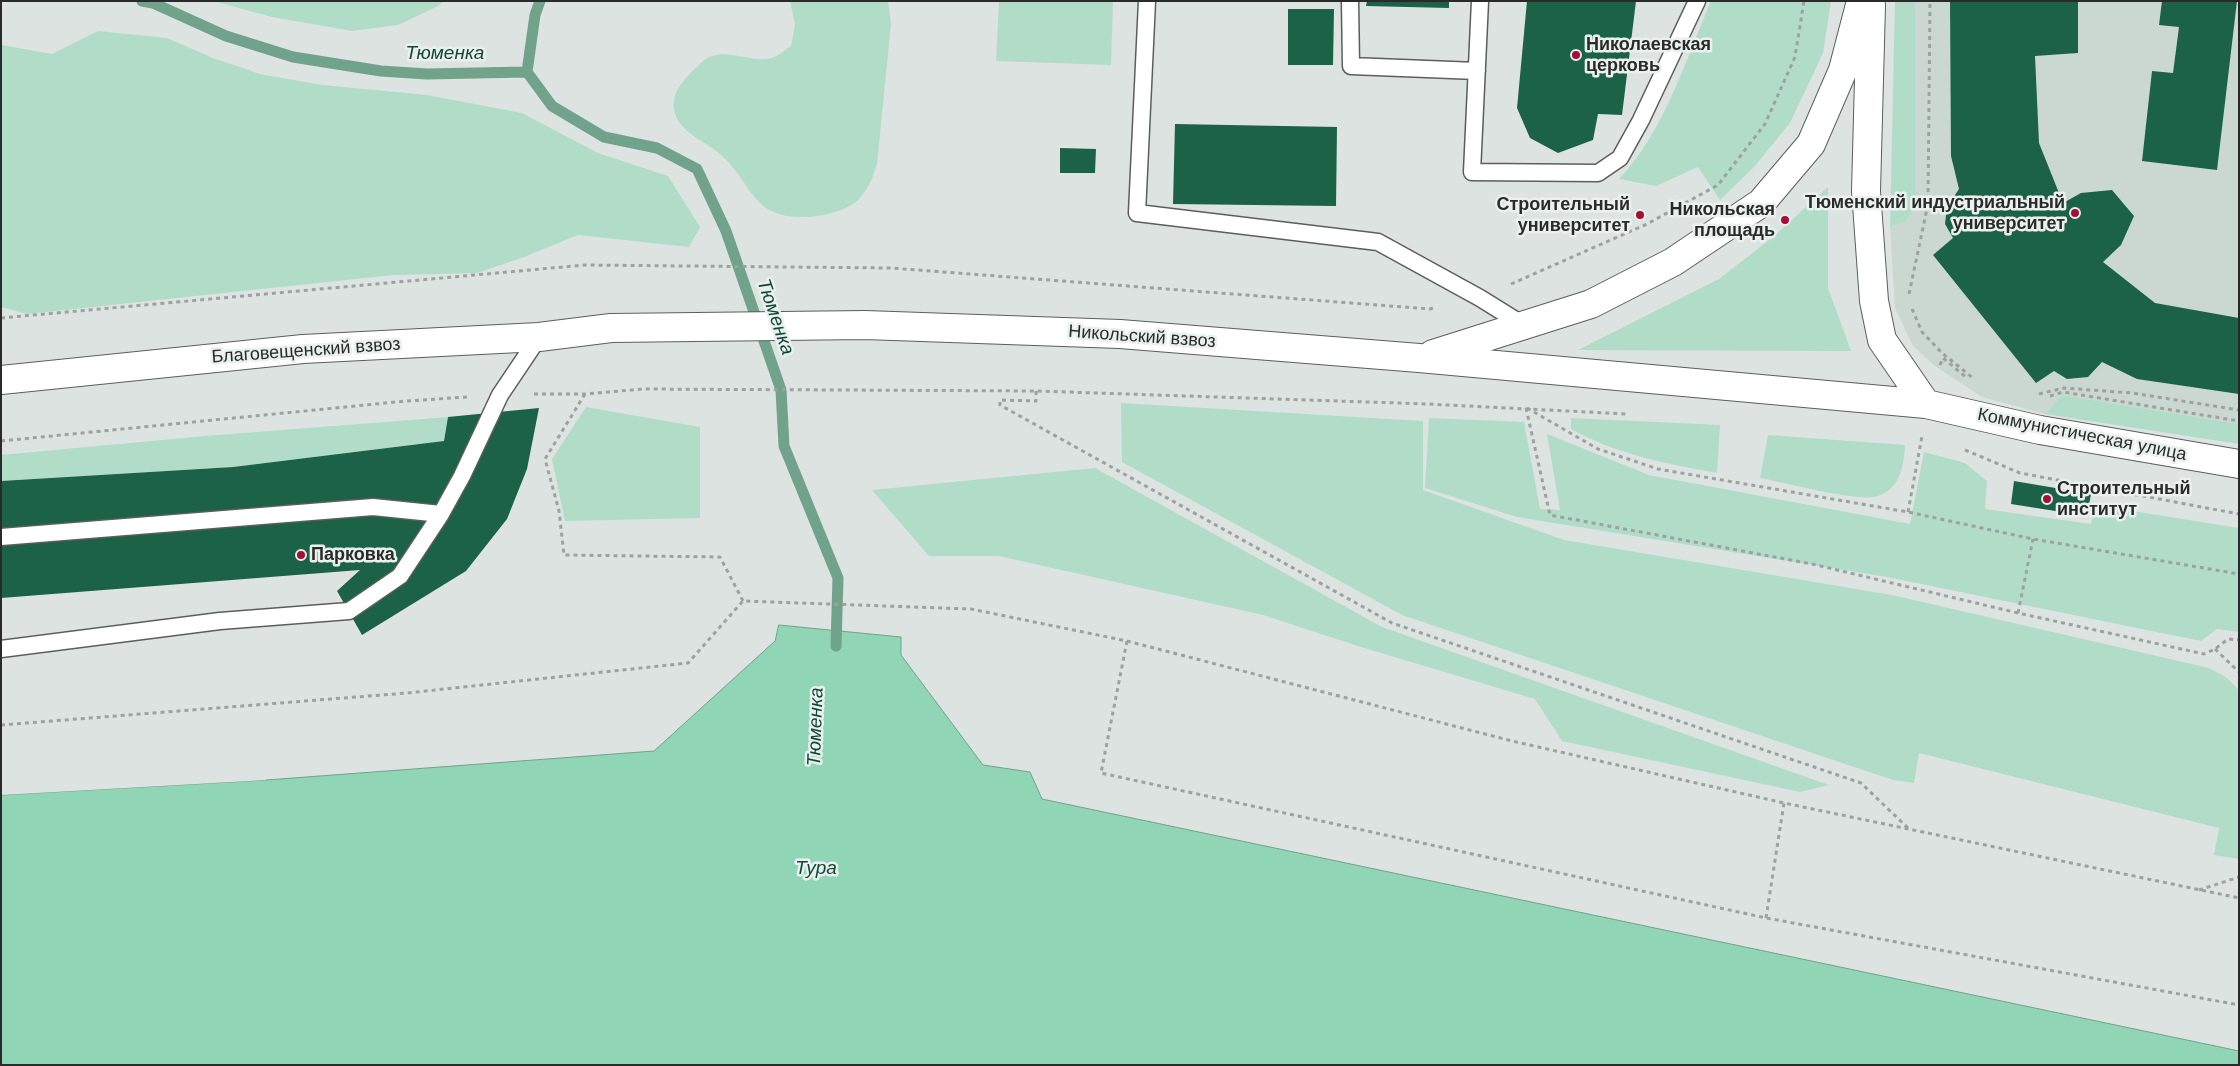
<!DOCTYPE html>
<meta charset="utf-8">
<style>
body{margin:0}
#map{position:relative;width:2240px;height:1066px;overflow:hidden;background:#dde3e0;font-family:Helvetica,sans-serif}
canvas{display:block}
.frame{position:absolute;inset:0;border:2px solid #292b2a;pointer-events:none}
</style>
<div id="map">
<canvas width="2240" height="1066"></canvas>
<div class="frame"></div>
</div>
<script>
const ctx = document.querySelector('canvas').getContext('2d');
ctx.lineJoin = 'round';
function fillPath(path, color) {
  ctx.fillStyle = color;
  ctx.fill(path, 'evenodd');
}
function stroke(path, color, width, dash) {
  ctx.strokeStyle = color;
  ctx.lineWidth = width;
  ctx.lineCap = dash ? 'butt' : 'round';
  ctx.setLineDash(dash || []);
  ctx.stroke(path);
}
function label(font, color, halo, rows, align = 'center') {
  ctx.font = font + ' Helvetica,sans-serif';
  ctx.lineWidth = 5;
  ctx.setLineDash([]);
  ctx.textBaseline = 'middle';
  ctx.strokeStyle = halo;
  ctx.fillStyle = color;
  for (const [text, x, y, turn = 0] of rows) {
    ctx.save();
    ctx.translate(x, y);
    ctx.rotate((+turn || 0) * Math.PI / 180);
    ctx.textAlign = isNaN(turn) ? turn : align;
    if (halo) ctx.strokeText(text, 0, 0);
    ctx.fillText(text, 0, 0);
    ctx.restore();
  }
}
const built = new Path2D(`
 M1915 1H2239V424L2062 395 2045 414 1982 397 1935 366 1913 346 1895 308 1890 227 1906 221 1915 205Z`);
const green = new Path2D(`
 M213 1H444L438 6 398 25 352 31 272 17Z
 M790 1H888L891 24 877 164C873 177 868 190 858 200 838 218 786 224 765 207 748 194 739 170 721 155 706 141 677 132 674 109 671 90 689 74 702 62 721 44 749 64 772 58 778 56 785 50 791 46L795 24Z
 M999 1H1113L1111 65 996 61Z
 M1711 1H1831L1823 53 1790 123 1754 167 1720 200 1698 167 1656 186 1619 179C1663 134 1686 59 1711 1Z
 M1895 1H1915V205L1906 221 1890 227Z
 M98 31 167 38 213 58 260 74 322 85 427 95 522 113 598 153 668 176 700 227 689 247 578 235 524 257 477 273 393 275 27 314 1 307V45L52 54Z
 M1828 187V288L1851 351 1578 350 1719 279 1773 237Z
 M2062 395 2239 424V444L2045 414Z
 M1121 403 1423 421V490L1564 540 1892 595 2209 668 2227 678 2239 690V859L2214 855 2219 828 1919 753 1914 783 1893 780 1402 615 1122 462Z
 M586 407 700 427V518L565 521 552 459Z
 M448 417 444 441 233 467 1 481V455L205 436Z
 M1429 418 1524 422 1540 509 1560 510 1547 434 1649 475 1910 524 1924 452 1965 463 1987 481 1985 509 2091 524 2095 505 2239 528V632L2217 629 2201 641 1887 577 1517 517 1425 488Z
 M1571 418 1720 425 1717 473C1666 464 1616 454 1571 429Z
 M1768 435 1905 445C1904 465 1900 489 1878 496 1860 503 1783 482 1760 478Z
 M1095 468 1382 627 1829 785 1800 792 1562 741 1535 699 1364 648 1263 615 999 556H929L872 490Z`);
const water = new Path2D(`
 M779 625 901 637V655L983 765 1030 772 1042 799 2239 1051V1065H1V795L266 780 654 751 775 641Z`);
const pier = new Path2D(`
 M265 778 266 780 1 795V793Z`);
const stream = new Path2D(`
 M142 1 153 3 226 36 293 57 381 71 427 74 527 72 552 106 604 137 657 148 697 169 726 231 781 390 784 446 838 578 836 646
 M527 72 535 15 540 1`);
const building = new Path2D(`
 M1367 1H1449V8L1366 6Z
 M1527 1H1636L1622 115 1598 114 1593 140 1558 153 1530 138 1517 108Z
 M1950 1H2078V53L2035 56 2039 143 2063 203 2081 193 2112 190 2134 216 2121 245 2103 262 2155 303 2239 318V394L2137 379 2102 362 2088 377 2067 379 2054 371 2036 383 1933 255 1953 238 1945 224 1947 207 1959 189 1951 156Z
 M2162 1H2237L2217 170 2142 161 2152 71 2173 73 2179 27 2159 25Z
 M1288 9H1334L1333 65H1288Z
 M1175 124 1337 127 1336 206 1173 204Z
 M1060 148 1096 149 1095 173H1060Z
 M539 408 527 469 507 519 466 571 362 635 337 591 360 570 1 598V481L233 467 444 441 448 417Z
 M2014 481 2091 494 2087 516 2011 504Z`);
const path = new Path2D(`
 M1511 284 1647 224 1718 185 1765 124 1795 57 1804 1
 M1909 294 1928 204 1930 1
 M1912 309 1922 332 1942 353 1973 378
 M1 318 585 265 891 268 1430 309 1436 307
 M1940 365 1943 358 1967 378
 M1036 391V401L1000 400V405L1392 623 1861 783 1909 829
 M534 394H585L643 389 1036 391 1428 404 1627 414
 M585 394 545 459 559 511 564 555 720 557 743 601
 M2039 394 2064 388 2132 393 2239 410
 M2050 396 2063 392 2239 421
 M1526 408 1550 515 1812 564 2018 613 2204 654 2215 649 2228 639 2239 640
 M1527 408 1598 449 1658 469 1908 512 2033 539 2239 574
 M1 441 406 401 468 397
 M1965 450 2020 473 2239 514
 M1908 512 1922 436
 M2018 613 2033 539
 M1127 641 1101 773 1766 918 2239 1005
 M2215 649 2239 672
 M1 725 407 693 688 663 743 601 971 609 1127 641 1512 741 1784 803 2239 898
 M2199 890 2239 877
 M1766 918 1784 803`);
const lane = new Path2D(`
 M1147 1 1137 213 1378 242 1480 298 1525 326
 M1350 1 1351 66 1477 71
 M1480 1 1472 172 1598 173 1620 158 1641 120 1697 1
 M1 537 373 507 441 514
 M1 649 220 621 349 611 400 576 441 514 462 476 500 395 539 337`);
const primary = new Path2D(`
 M1871 5 1866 191 1874 301 1882 340 1926 404
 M1433 354 1591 304 1673 262 1761 203 1811 144 1843 70 1861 1
 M1 380 303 349 539 337 611 328 865 325 1120 334 1419 358 1926 404 2040 430 2239 464`);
const markers = [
 [1576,55,5,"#a60d39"],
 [2075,213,5,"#a60d39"],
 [1640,215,5,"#a60d39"],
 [1785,220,5,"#a60d39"],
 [2047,499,5,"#a60d39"],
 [301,555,5,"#a60d39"]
];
const poiNames = [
 ["Николаевская",1586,45],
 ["церковь",1586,66],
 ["Тюменский индустриальный",2065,203,"right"],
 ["университет",2065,224,"right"],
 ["Строительный",1630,205,"right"],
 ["университет",1630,226,"right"],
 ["Никольская",1775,210,"right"],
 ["площадь",1775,231,"right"],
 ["Строительный",2057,489],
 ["институт",2057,510],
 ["Парковка",311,555]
];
const streetNames = [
 ["Никольский взвоз",1142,337,4],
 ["Благовещенский взвоз",306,351,-4],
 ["Коммунистическая улица",2082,435,11]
];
const waterNames = [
 ["Тюменка",445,54],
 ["Тюменка",775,317,71],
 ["Тюменка",816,727,-88],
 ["Тура",816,869]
];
fillPath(built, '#cbd8d2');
fillPath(green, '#b1ddc8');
fillPath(water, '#90d5b5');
stroke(water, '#71a28b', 1);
fillPath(pier, '#dde3e0');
stroke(stream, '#71a28b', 11);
fillPath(building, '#1b6248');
stroke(lane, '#5a5f5c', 19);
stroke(primary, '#5a5f5c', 30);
stroke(path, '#9da2a0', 3, [4, 4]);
stroke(lane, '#fff', 16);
stroke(primary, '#fff', 28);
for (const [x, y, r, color] of markers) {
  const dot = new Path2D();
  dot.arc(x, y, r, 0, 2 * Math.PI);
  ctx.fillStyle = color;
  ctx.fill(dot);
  stroke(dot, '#eaf0ed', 2);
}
label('bold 18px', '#292b2a', '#eaf0ed', poiNames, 'left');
label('18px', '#292b2a', '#eaf0ed', streetNames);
label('italic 19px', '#104834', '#eaf0ed', waterNames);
</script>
